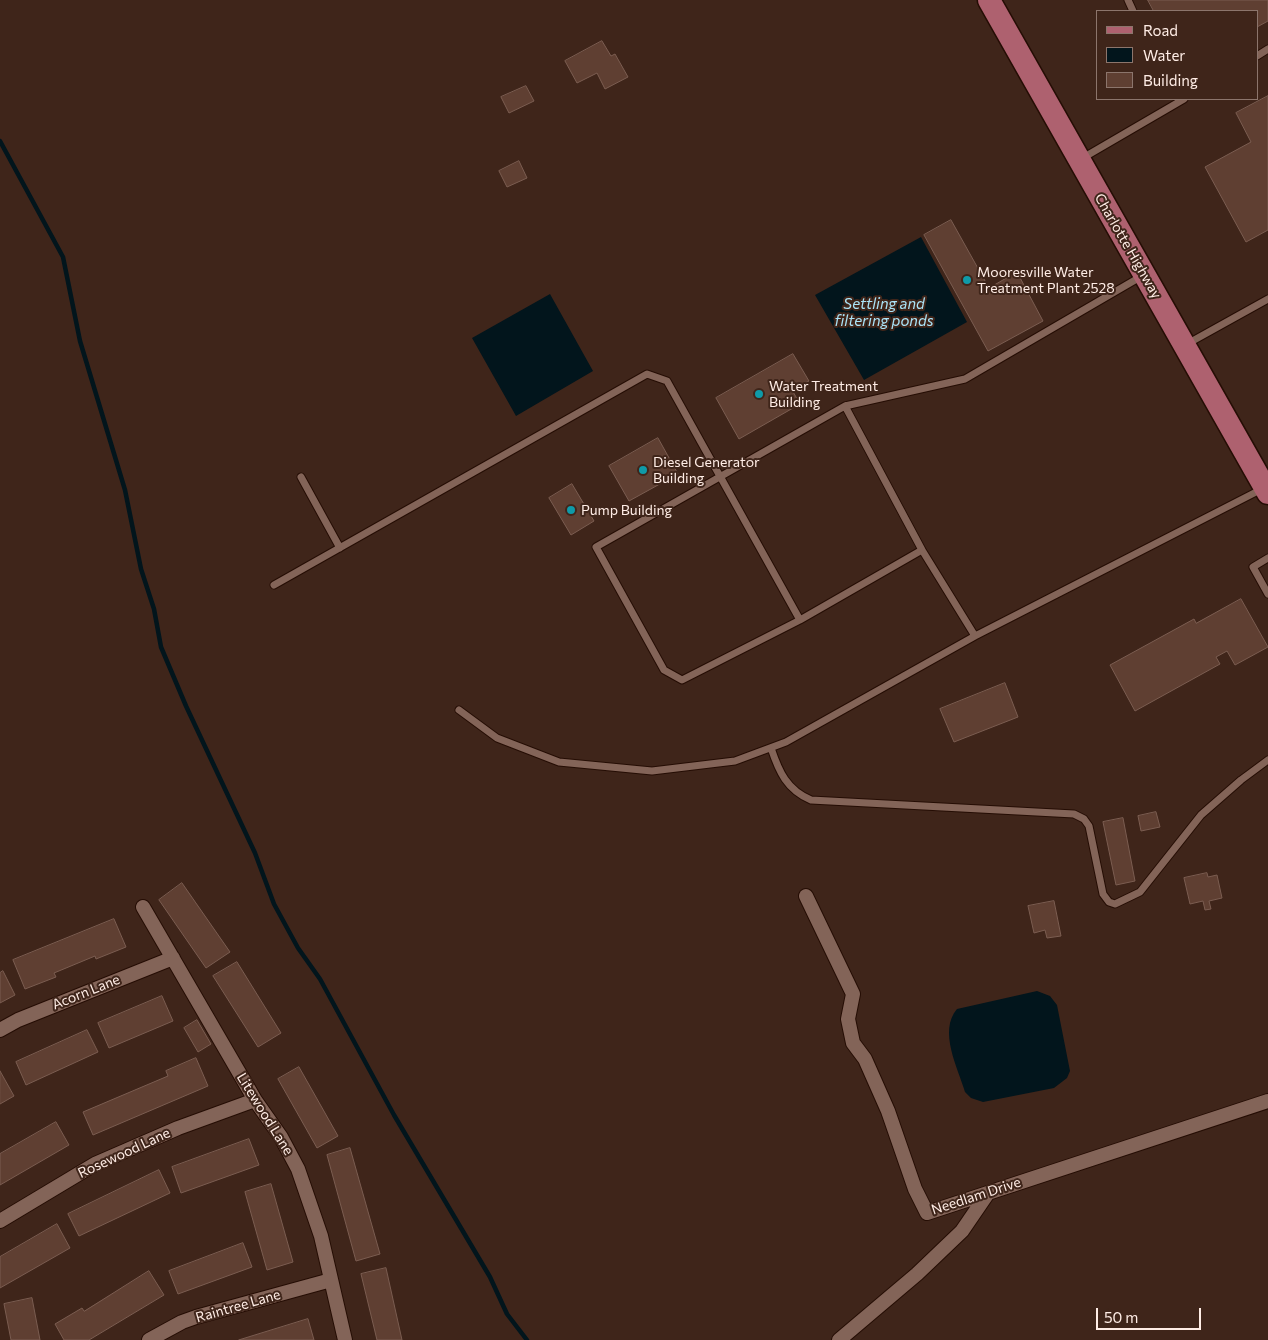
<!DOCTYPE html>
<style>
body{margin:0}
#map{position:relative;width:1268px;height:1340px;overflow:hidden;background:#3f251a;font-family:Commissioner,sans-serif}
canvas{display:block}
.legend{position:absolute;left:1096px;top:10px;width:162px;height:90px;box-sizing:border-box;background:#3f251a;border:1px solid #8c756c;margin:0;padding:6px 9px;list-style:none;font-size:15px;color:#ffede6}
.legend li{display:flex;align-items:center;gap:10px;height:25px}
.legend b{width:25px;border:1px solid #8c756c}
.scale{position:absolute;left:1096px;top:1308px;width:105px;height:22px;box-sizing:border-box;border:2px solid #ffede6;border-top:0;padding-left:6px;font-size:15px;line-height:18px;white-space:nowrap;color:#ffede6;-webkit-text-stroke:4px #3f251a;paint-order:stroke}
</style>
<div id="map">
<canvas width="1268" height="1340"></canvas>
<ul class="legend">
<li><b style="height:6px;background:#ae616f"></b>Road</li>
<li><b style="height:14px;background:#02151c"></b>Water</li>
<li><b style="height:14px;background:#5f3f32"></b>Building</li>
</ul>
<div class="scale">50 m</div>
</div>
<script>
const ctx = document.querySelector('canvas').getContext('2d');
ctx.lineJoin = 'round';
function fillPath(path, color) {
  ctx.fillStyle = color;
  ctx.fill(path, 'evenodd');
}
function stroke(path, color, width, dash) {
  ctx.strokeStyle = color;
  ctx.lineWidth = width;
  ctx.lineCap = dash ? 'butt' : 'round';
  ctx.setLineDash(dash || []);
  ctx.stroke(path);
}
function label(font, color, halo, rows, align = 'center') {
  ctx.font = font + ' Commissioner,sans-serif';
  ctx.lineWidth = 4;
  ctx.setLineDash([]);
  ctx.textBaseline = 'middle';
  ctx.strokeStyle = halo;
  ctx.fillStyle = color;
  for (const [text, x, y, turn = 0] of rows) {
    ctx.save();
    ctx.translate(x, y);
    ctx.rotate((+turn || 0) * Math.PI / 180);
    ctx.textAlign = isNaN(turn) ? turn : align;
    if (halo) ctx.strokeText(text, 0, 0);
    ctx.fillText(text, 0, 0);
    ctx.restore();
  }
}
const water = new Path2D(`
 M921 237 967 322 864 380 815 295Z
 M550 294 593 371 516 416 472 338Z
 M1037 991 1050 996 1057 1005 1070 1071 1067 1078 1054 1088 983 1102 971 1098 965 1092C958 1068 938 1031 957 1009Z`);
const stream = new Path2D(`
 M0 141 63 257 80 341 125 490 141 569 154 609 161 647 186 706 255 853 274 904 298 948 320 979 394 1115 490 1277 507 1314 527 1340`);
const building = new Path2D(`
 M1148 0H1268V21L1257 27V11H1154Z
 M602 41 611 56 615 54 628 77 605 89 597 73 577 83 565 61Z
 M526 86 534 101 509 113 501 97Z
 M1268 96V230L1246 242 1205 167 1251 142 1236 113Z
 M519 161 527 178 507 187 499 171Z
 M951 220 989 288 1017 272 1043 321 988 351 924 235Z
 M793 354 809 381 792 390 800 404 739 439 716 398Z
 M658 438 678 474 629 501 609 466Z
 M572 484 594 521 571 535 549 498Z
 M1241 599 1268 647 1235 665 1227 651 1216 657 1220 664 1135 711 1110 665 1194 619 1196 623Z
 M1005 683 1018 717 954 742 940 709Z
 M1156 812 1160 827 1141 831 1138 816Z
 M1123 818 1135 881 1116 885 1103 822Z
 M1207 873 1208 877 1217 875 1222 898 1209 901 1211 909 1205 910 1203 901 1190 904 1184 878Z
 M182 883 230 952 206 968 159 900Z
 M1054 901 1061 936 1047 938 1045 930 1034 933 1028 906Z
 M114 919 126 947 96 959 95 956 54 973 56 977 25 989 13 960Z
 M237 962 281 1033 258 1047 213 976Z
 M3 971 15 995 0 1003V973Z
 M162 996 173 1021 109 1048 98 1023Z
 M197 1020 211 1044 198 1052 184 1028Z
 M87 1030 98 1052 26 1085 16 1062Z
 M196 1058 208 1086 93 1135 83 1112 168 1076 166 1071Z
 M299 1067 338 1136 317 1148 278 1079Z
 M0 1071 14 1096 0 1104Z
 M56 1122 69 1145 0 1185V1154Z
 M249 1139 259 1165 181 1193 172 1167Z
 M350 1148 380 1254 356 1261 327 1155Z
 M159 1170 170 1193 79 1236 68 1214Z
 M271 1184 293 1262 267 1270 245 1192Z
 M57 1224 70 1248 0 1288V1257Z
 M243 1243 252 1267 178 1294 169 1271Z
 M386 1268 402 1340H377L361 1274Z
 M149 1271 164 1295 89 1340H64L55 1324 82 1308 84 1311Z
 M32 1298 40 1340H11L4 1304Z
 M308 1319 314 1340H239Z`);
const lane = new Path2D(`
 M1128 0 1133 11
 M1257 56 1268 49
 M1081 159 1184 99
 M1142 276 965 379 845 406 596 547 664 670 682 680 800 620 922 550 975 636 1262 489
 M1187 344 1268 299
 M845 406 922 550
 M301 477 340 548
 M1268 558 1253 567 1268 594
 M274 585 647 374 667 381 800 620
 M459 710 497 738 559 762 652 771 735 761 786 742 975 636
 M771 748C779 772 787 790 811 800L1074 814 1084 819 1089 826 1103 894 1109 902 1115 904 1140 892 1201 815 1241 780 1268 760`);
const street = new Path2D(`
 M806 896 853 994 848 1019 853 1043 865 1059 888 1111 915 1189 927 1213 1268 1101
 M143 907 255 1100 281 1137 298 1169 321 1236 345 1340
 M0 1030 18 1020 173 958
 M0 1221 95 1164 178 1128 255 1100
 M149 1340 182 1322 196 1317 331 1280
 M839 1340 917 1274 962 1231 988 1193`);
const primary = new Path2D(`
 M989 0 1268 493`);
const markers = [
 [967,280,5,"#0f9aa8"],
 [759,394,5,"#0f9aa8"],
 [643,470,5,"#0f9aa8"],
 [571,510,5,"#0f9aa8"]
];
const streetNames = [
 ["Charlotte Highway",1128,246,60],
 ["Acorn Lane",86,992,-22],
 ["Litewood Lane",265,1114,58],
 ["Rosewood Lane",124,1153,-25],
 ["Needlam Drive",976,1196,-18],
 ["Raintree Lane",238,1306,-16]
];
const poiNames = [
 ["Mooresville Water",977,272],
 ["Treatment Plant 2528",977,288],
 ["Water Treatment",769,386],
 ["Building",769,402],
 ["Diesel Generator",653,462],
 ["Building",653,478],
 ["Pump Building",581,510]
];
const waterNames = [
 ["Settling and",884,304],
 ["filtering ponds",884,321]
];
fillPath(water, '#02151c');
stroke(stream, '#02151c', 4.5);
fillPath(building, '#5f3f32');
stroke(building, '#7b5d51', 1);
stroke(lane, '#250d04', 9);
stroke(street, '#250d04', 16);
stroke(primary, '#250d04', 25);
stroke(lane, '#836458', 7);
stroke(street, '#836458', 14);
stroke(primary, '#ae616f', 22);
for (const [x, y, r, color] of markers) {
  const dot = new Path2D();
  dot.arc(x, y, r, 0, 2 * Math.PI);
  ctx.fillStyle = color;
  ctx.fill(dot);
  stroke(dot, '#3f251a', 2);
}
label('14px', '#ffede6', '#3f251a', streetNames);
label('14px', '#ffede6', '#3f251a', poiNames, 'left');
label('italic 15px', '#abe4f8', '#3f251a', waterNames);
</script>
